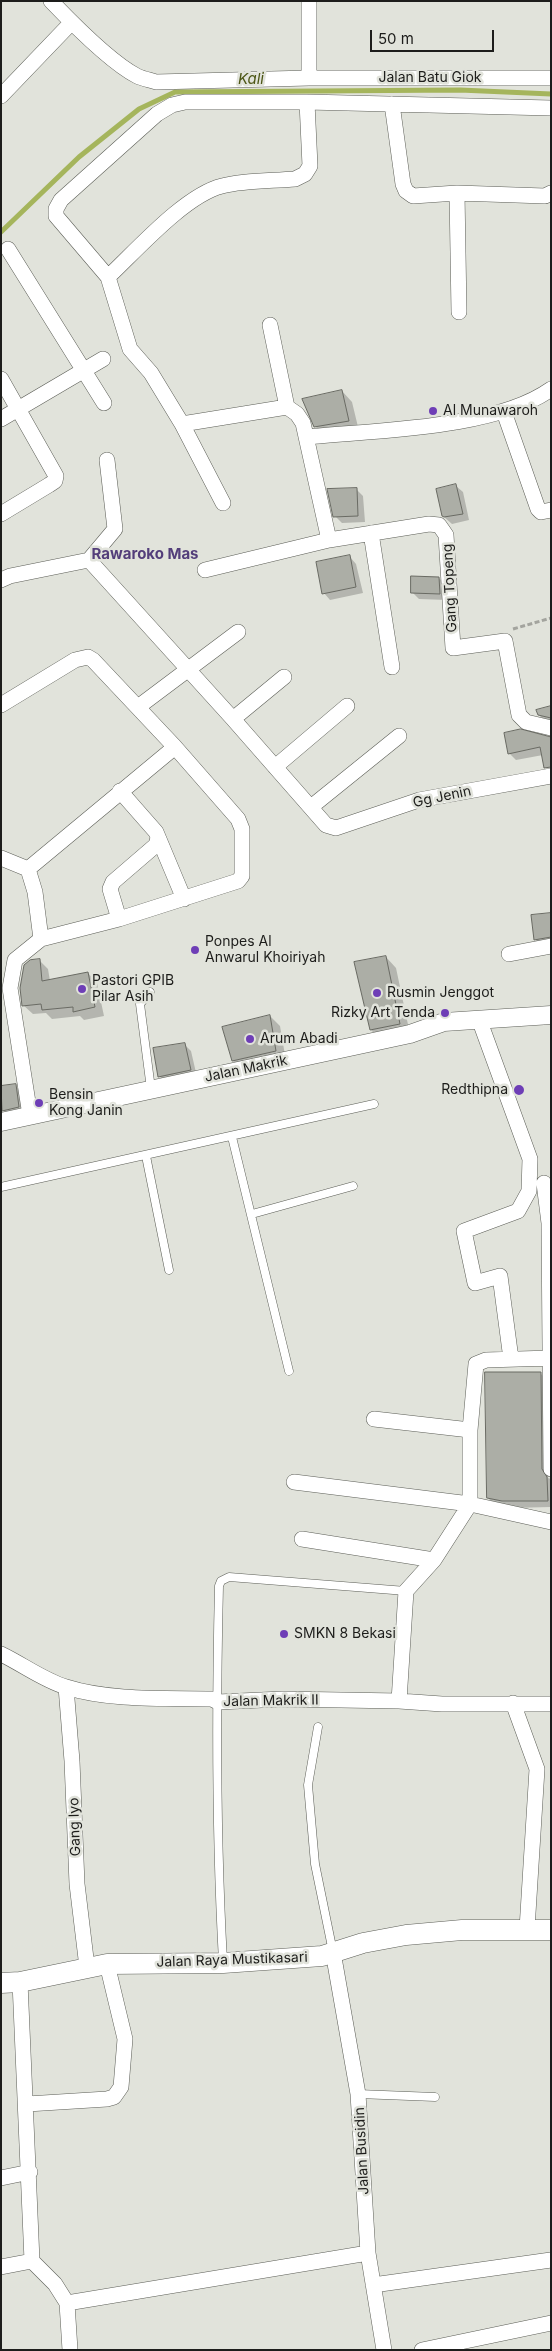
<!DOCTYPE html>
<style>
body{margin:0}
#map{position:relative;width:552px;height:2351px;overflow:hidden;background:#e1e3db;font-family:Inter,sans-serif}
canvas{display:block}
.frame{position:absolute;inset:0;border:2px solid #1d1d1b;pointer-events:none}
.scale{position:absolute;left:370px;top:30px;width:124px;height:22px;box-sizing:border-box;border:2px solid #1d1d1b;border-top:0;padding-left:6px;font-size:15px;line-height:18px;white-space:nowrap;color:#1d1d1b;-webkit-text-stroke:4px #e1e3db;paint-order:stroke}
</style>
<div id="map">
<canvas width="552" height="2351"></canvas>
<div class="frame"></div>
<div class="scale">50 m</div>
</div>
<script>
const ctx = document.querySelector('canvas').getContext('2d');
ctx.lineJoin = 'round';
function fillPath(path, color) {
  ctx.fillStyle = color;
  ctx.fill(path, 'evenodd');
}
function stroke(path, color, width, dash) {
  ctx.strokeStyle = color;
  ctx.lineWidth = width;
  ctx.lineCap = dash ? 'butt' : 'round';
  ctx.setLineDash(dash || []);
  ctx.stroke(path);
}
function label(font, color, halo, rows, align = 'center') {
  ctx.font = font + ' Inter,sans-serif';
  ctx.lineWidth = 5;
  ctx.setLineDash([]);
  ctx.textBaseline = 'middle';
  ctx.strokeStyle = halo;
  ctx.fillStyle = color;
  for (const [text, x, y, turn = 0] of rows) {
    ctx.save();
    ctx.translate(x, y);
    ctx.rotate((+turn || 0) * Math.PI / 180);
    ctx.textAlign = isNaN(turn) ? turn : align;
    if (halo) ctx.strokeText(text, 0, 0);
    ctx.fillText(text, 0, 0);
    ctx.restore();
  }
}
const shadow = new Path2D(`
 M342 391 352 402 359 431 325 437 315 426Z
 M456 486 463 492 469 520 452 524 443 516Z
 M356 489 363 496 365 522 342 523 335 516Z
 M350 557 356 564 363 593 330 600 324 593Z
 M439 578 446 585 447 600 419 599 412 592Z
 M551 707V723L546 722 539 715Z
 M549 738 543 755 516 760 509 753Z
 M551 914V947L544 949 535 939Z
 M386 957 396 968 410 1034 381 1040 371 1030Z
 M39 960 48 969 50 981 88 973 97 983 104 1016 84 1020 80 1016 52 1019 46 1013 33 1014 23 1005Z
 M270 1016 280 1026 286 1061 244 1071 233 1061 223 1027Z
 M184 1044 191 1051 197 1077 167 1084 160 1077Z
 M15 1086 22 1092 26 1114 10 1117 3 1110 1 1088Z
 M540 1373 547 1380 548 1478 551 1479V1507L510 1508 495 1505 488 1498Z`);
const stream = new Path2D(`
 M1 232 79 157 139 109 175 92 460 90 551 94`);
const building = new Path2D(`
 M342 390 349 421 314 427 302 399Z
 M456 484 463 514 444 517 442 516 436 489Z
 M357 488 358 516 333 517 327 489Z
 M350 555 356 587 322 594 316 562Z
 M411 576 439 577 440 594 411 593Z
 M551 706V718L538 715 536 710Z
 M521 729 551 737V767L544 768 540 747 508 754 504 733Z
 M551 913V937L534 940 531 915Z
 M386 956 400 1024 370 1030 354 962Z
 M40 959 42 981 88 972 95 1007 73 1012V1007L42 1010 41 1004 22 1006 20 988 24 965 30 960Z
 M270 1015 276 1051 232 1061 222 1027Z
 M185 1043 191 1070 158 1077 153 1048Z
 M16 1084 19 1107 2 1111 1 1086Z
 M485 1372H541L542 1469 547 1477 548 1501H502L487 1498Z`);
const path = new Path2D(`
 M513 629 551 618`);
const service = new Path2D(`
 M150 992 140 1004 151 1089
 M232 1137 289 1371
 M146 1156 169 1270
 M1 1187 374 1104
 M252 1214 353 1186
 M318 1727 308 1785 315 1864 333 1952
 M223 1961C216 1836 216 1711 219 1586L221 1581 229 1577 406 1591
 M358 2094 435 2097`);
const minor = new Path2D(`
 M51 1C73 24 110 62 137 76 143 79 150 80 156 82L309 78H551
 M309 1V78
 M1 96 71 23
 M392 104 403 184 406 191 413 196 457 193 545 196 551 193
 M457 193 459 312
 M8 249 104 403
 M108 277C136 251 185 195 222 186 245 180 272 181 295 179L305 174 310 166 307 102
 M270 325 287 407
 M1 379 56 476 55 481 49 485 1 514
 M504 412 538 509 541 512 551 510
 M1 419 103 359
 M182 424 287 407 297 414 303 423 329 540 429 524 439 525 446 535 453 648 505 641 519 715 526 722 551 728
 M307 437C376 430 495 429 551 389
 M223 503 182 424 151 373 130 349 108 277 56 216V209L61 200 157 114 172 105 185 102H307L551 108
 M371 533 392 667
 M89 560 115 529 107 460
 M205 570 329 540
 M1 580 10 576 89 560 233 719 326 825 336 828 419 800 551 776
 M1 705 75 660 88 657 93 660 175 747 238 819 242 829V876L238 881 119 919 41 939
 M138 707 238 632
 M233 719 284 677
 M275 767 347 706
 M120 791 156 832 184 899
 M311 807 399 736
 M1 858 28 869 35 892 41 939 15 960 10 988 30 1115
 M28 869 175 747
 M119 919 110 889 113 882 156 845 158 838
 M509 954 551 946
 M479 1019 530 1159 529 1191 518 1211 464 1231 475 1283 500 1276 511 1359
 M544 1183 549 1223 551 1469
 M374 1419 470 1430
 M294 1482 470 1504 551 1522
 M470 1504V1430L476 1364 486 1360 551 1358
 M302 1539 434 1560
 M1 1654C22 1664 43 1680 66 1687 110 1701 166 1698 212 1699L218 1702 283 1699 399 1701 442 1704H551
 M66 1687 72 1761 77 1884 87 1967
 M399 1701 406 1591 434 1560 470 1504
 M513 1703 537 1769 527 1929
 M333 1952 358 2094 368 2253 384 2350
 M20 1982 32 2261 55 2284 67 2303 70 2350
 M27 2104 107 2099 114 2097 121 2087 125 2039 107 1964
 M1 2178 30 2172
 M1 2267 32 2261
 M373 2285 551 2260
 M67 2303 368 2253
 M422 2350 551 2323`);
const tertiary = new Path2D(`
 M1 1122 410 1034 444 1022 551 1015`);
const secondary = new Path2D(`
 M1 1983 20 1982 107 1964 223 1963 322 1956 363 1943 406 1935 462 1930H551`);
const markers = [
 [433,411,5,"#6e3eb6"],
 [195,950,5,"#6e3eb6"],
 [82,989,5,"#6e3eb6"],
 [377,993,5,"#6e3eb6"],
 [445,1013,5,"#6e3eb6"],
 [250,1039,5,"#6e3eb6"],
 [519,1090,6,"#6e3eb6"],
 [39,1103,5,"#6e3eb6"],
 [284,1634,5,"#6e3eb6"]
];
const streetNames = [
 ["Jalan Batu Giok",430,78],
 ["Gang Topeng",450,588,-93],
 ["Gg Jenin",442,797,-12],
 ["Jalan Makrik",246,1069,-12],
 ["Jalan Makrik II",271,1701,-1],
 ["Gang Iyo",75,1827,-92],
 ["Jalan Raya Mustikasari",232,1960,-2],
 ["Jalan Busidin",362,2151,-93]
];
const poiNames = [
 ["Al Munawaroh",443,411],
 ["Ponpes Al",205,942],
 ["Anwarul Khoiriyah",205,958],
 ["Pastori GPIB",92,981],
 ["Pilar Asih",92,997],
 ["Rusmin Jenggot",387,993],
 ["Rizky Art Tenda",435,1013,"right"],
 ["Arum Abadi",260,1039],
 ["Redthipna",508,1090,"right"],
 ["Bensin",49,1095],
 ["Kong Janin",49,1111],
 ["SMKN 8 Bekasi",294,1634]
];
const waterNames = [
 ["Kali",251,79]
];
const neighbourhoodNames = [
 ["Rawaroko Mas",145,554]
];
fillPath(shadow, '#0003');
stroke(stream, '#a5b55c', 5);
fillPath(building, '#acaea6');
stroke(building, '#696a63', 1);
stroke(service, '#5c5e57', 9);
stroke(minor, '#5c5e57', 16);
stroke(tertiary, '#5c5e57', 19);
stroke(secondary, '#5c5e57', 21);
stroke(path, '#a3a49e', 3, [5, 2.5]);
stroke(service, '#fff', 8);
stroke(minor, '#fff', 15);
stroke(tertiary, '#fff', 18);
stroke(secondary, '#fff', 20);
for (const [x, y, r, color] of markers) {
  const dot = new Path2D();
  dot.arc(x, y, r, 0, 2 * Math.PI);
  ctx.fillStyle = color;
  ctx.fill(dot);
  stroke(dot, '#e1e3db', 2);
}
label('14px', '#1d1d1b', '#e1e3db', streetNames);
label('14px', '#1d1d1b', '#e1e3db', poiNames, 'left');
label('italic 15px', '#4d5716', '#e1e3db', waterNames);
label('bold 15px', '#533e7a', '#e1e3db', neighbourhoodNames);
</script>
